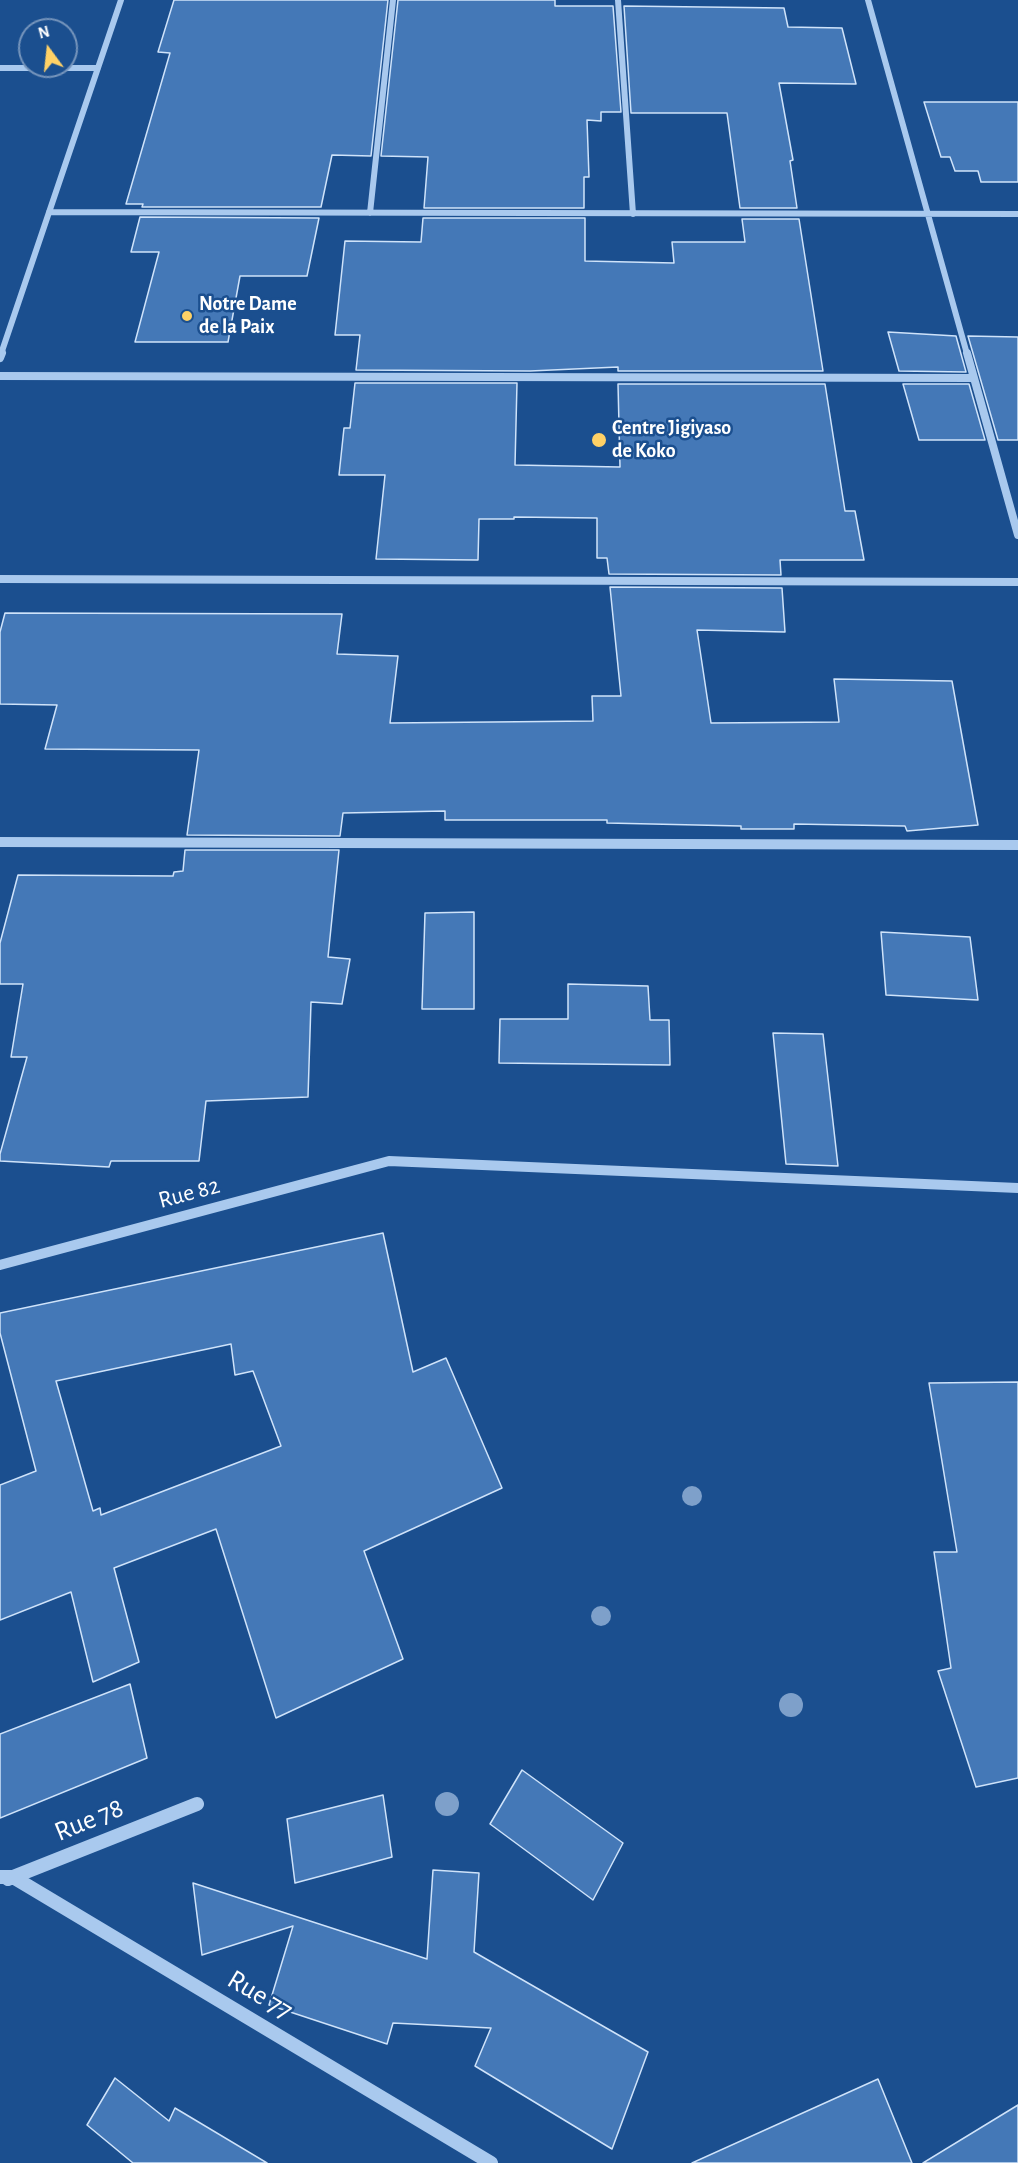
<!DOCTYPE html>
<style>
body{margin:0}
#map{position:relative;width:1018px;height:2163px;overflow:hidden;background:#1b4f8f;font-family:"Alegreya Sans",sans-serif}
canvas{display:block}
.north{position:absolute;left:18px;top:18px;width:60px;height:60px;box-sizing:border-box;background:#1b4f8f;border:2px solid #7695bc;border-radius:50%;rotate:345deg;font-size:16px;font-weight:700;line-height:24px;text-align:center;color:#fff}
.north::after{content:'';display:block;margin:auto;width:21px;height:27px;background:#ffd166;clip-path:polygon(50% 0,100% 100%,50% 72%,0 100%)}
</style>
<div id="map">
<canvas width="1018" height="2163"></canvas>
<div class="north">N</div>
</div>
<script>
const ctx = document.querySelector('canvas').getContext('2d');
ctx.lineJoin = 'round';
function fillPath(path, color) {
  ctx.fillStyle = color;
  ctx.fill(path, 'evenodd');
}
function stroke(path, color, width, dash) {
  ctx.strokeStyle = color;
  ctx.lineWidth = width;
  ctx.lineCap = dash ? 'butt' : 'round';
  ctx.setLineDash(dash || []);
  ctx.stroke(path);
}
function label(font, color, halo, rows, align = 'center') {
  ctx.font = font + ' "Alegreya Sans",sans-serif';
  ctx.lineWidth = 5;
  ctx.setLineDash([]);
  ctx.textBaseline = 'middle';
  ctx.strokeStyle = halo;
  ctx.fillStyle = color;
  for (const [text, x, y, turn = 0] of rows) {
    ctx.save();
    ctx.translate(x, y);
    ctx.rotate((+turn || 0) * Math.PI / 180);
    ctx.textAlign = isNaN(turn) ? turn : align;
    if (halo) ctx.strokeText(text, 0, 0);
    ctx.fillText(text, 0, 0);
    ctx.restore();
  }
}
const building = new Path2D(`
 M174 0H388L371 156 332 155 321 207H142L143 204H126L170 53 158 52Z
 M398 0H555V6H613L621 112H601V121L587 120 589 177H584V208H424L428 157 381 156Z
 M624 6 784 8 788 27 842 28 856 84 779 83 793 160 790 161 797 208H740L727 113H631Z
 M924 102H1018V182H981L978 171H955L950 157H941Z
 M140 217 319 218 307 276H240L228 342H135L159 252H131Z
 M423 218H585V261L674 263 672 242H745L742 219H799L823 371H618V367L530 371 356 370 360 335H335L345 241 421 242Z
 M888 332 956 336 966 372 899 371Z
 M968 336 1018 337V440H998Z
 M355 383H517L515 465 620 467 618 384H825L845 511H855L864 560H780L781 575 609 574 607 558H597V518L514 517V519H479L478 560 376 559 385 475H339L344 428H350Z
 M903 384H969L985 440H919Z
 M610 587 782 588 785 632 697 630 711 723 839 722 834 679 952 681 978 825 907 831 905 826 794 824V829H741V826L607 823V820H445V811L343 813 340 836 187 835 199 750 45 749 57 705 0 704V632L5 613 342 614 337 654 398 656 390 723 593 721 592 696H621Z
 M185 850H339L328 957 350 959 342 1004 311 1002 308 1097 206 1101 199 1161H111L109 1167 0 1161V1154L27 1057H11L23 984H0V943L18 875 173 876 174 872 183 871Z
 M474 912V1009H422L425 913Z
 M881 932 970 937 978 1000 886 995Z
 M568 984 648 986 650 1020H669L670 1065 499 1063 500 1019H568Z
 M773 1033 823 1034 838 1166 786 1164Z
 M383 1233 413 1372 446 1358 502 1488 364 1551 403 1659 276 1718 216 1529 114 1568 139 1662 93 1682 71 1592 0 1620V1485L36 1471 0 1333V1313ZM231 1344 235 1375 253 1371 281 1446 101 1515 100 1508 93 1511 56 1381Z
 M1018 1382V1778L976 1787 938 1671 951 1668 934 1552H957L929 1383Z
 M130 1684 147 1758 0 1818V1734Z
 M522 1770 623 1843 593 1900 490 1824Z
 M383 1795 392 1857 295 1883 287 1819Z
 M433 1870 479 1873 474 1952 648 2052 612 2149 475 2066 491 2028 393 2023 387 2044 269 2005 293 1926 202 1955 193 1883 427 1959Z
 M115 2078 169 2121 175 2108 267 2163H133L87 2125Z
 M878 2079 912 2163H692Z
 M1018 2105V2163H923Z`);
const minorFar3 = new Path2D(`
 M618 0 633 214
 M868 0 967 354
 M0 68H98
 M49 212 1018 214
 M370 213 393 0
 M1 354 121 0`);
const minorFar2 = new Path2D(`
 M967 353 1018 535
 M0 358 2 353
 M0 376 974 378
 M0 579 1018 582`);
const minorFar1 = new Path2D(`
 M0 842 1018 845
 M0 1265 389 1161 1018 1188`);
const minor = new Path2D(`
 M0 1877H13L491 2163
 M8 1879 197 1804`);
const trees = [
 [692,1496,10],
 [601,1616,10],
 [791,1705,12],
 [447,1804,12]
];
const markers = [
 [187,316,6,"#ffd166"],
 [599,440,8,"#ffd166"]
];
const farPoinames = [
 ["Notre Dame",199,304],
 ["de la Paix",199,327],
 ["Centre Jigiyaso",612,428],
 ["de Koko",612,451]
];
const streetNames = [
 ["Rue 82",189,1193,-15]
];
const nearStreetnames = [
 ["Rue 78",89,1820,-22],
 ["Rue 77",260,1995,31]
];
fillPath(building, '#4478b7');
stroke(building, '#cfe3fa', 1.5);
stroke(minorFar3, '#a9c9ee', 6);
stroke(minorFar2, '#a9c9ee', 8);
stroke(minorFar1, '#a9c9ee', 10);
stroke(minor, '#a9c9ee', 14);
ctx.fillStyle = '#7ea0ca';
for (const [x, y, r] of trees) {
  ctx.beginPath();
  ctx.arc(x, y, r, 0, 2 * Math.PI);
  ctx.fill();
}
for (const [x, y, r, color] of markers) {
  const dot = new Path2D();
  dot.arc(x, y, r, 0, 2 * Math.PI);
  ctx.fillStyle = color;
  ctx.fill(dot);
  stroke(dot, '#1b4f8f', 2);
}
label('bold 20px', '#fff', '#1b4f8f', farPoinames, 'left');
label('24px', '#fff', '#1b4f8f', streetNames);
label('28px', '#fff', '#1b4f8f', nearStreetnames);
</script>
